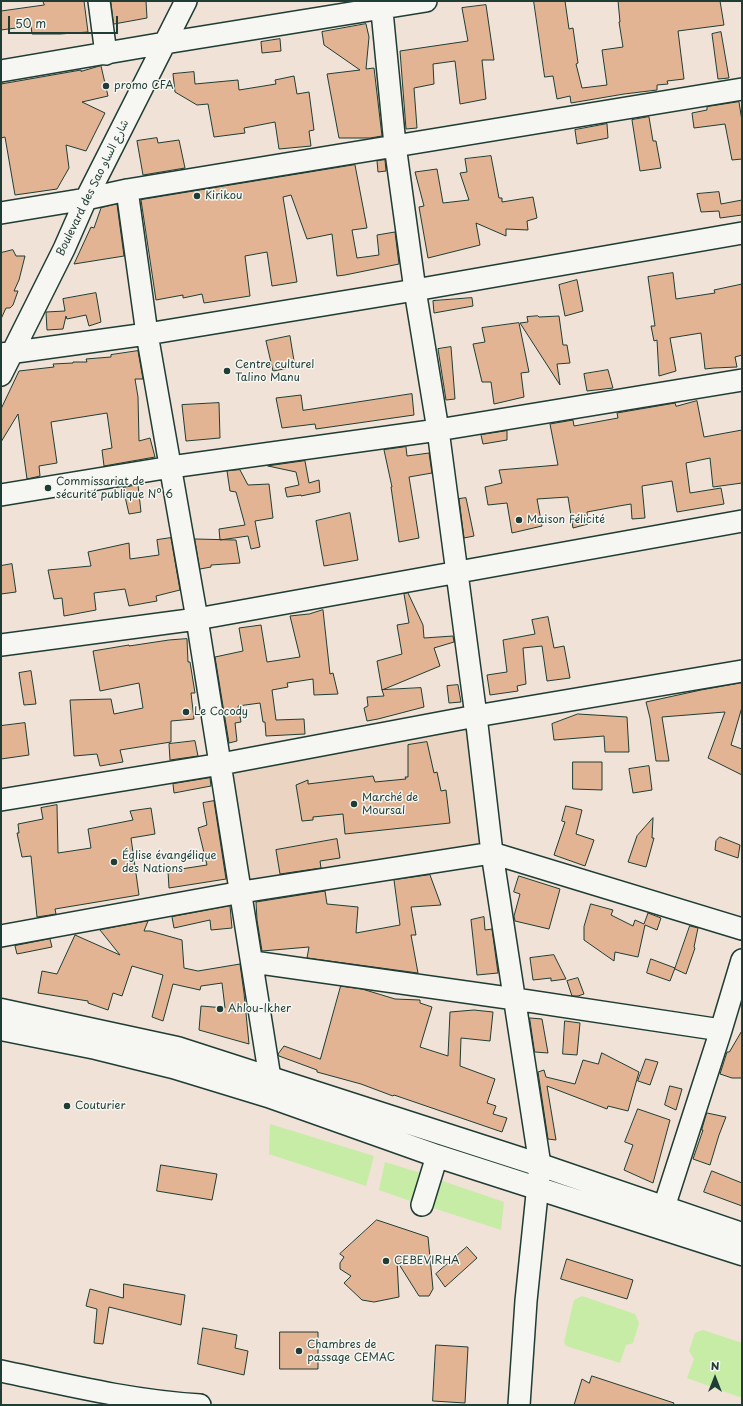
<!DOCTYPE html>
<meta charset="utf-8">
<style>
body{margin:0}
#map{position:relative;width:743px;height:1406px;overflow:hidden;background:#f0e2d6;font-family:"Playpen Sans",sans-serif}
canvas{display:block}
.frame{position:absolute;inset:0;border:2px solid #1f3d34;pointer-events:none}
.north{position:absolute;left:695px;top:1358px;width:40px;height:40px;-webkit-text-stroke:3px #f6f6f2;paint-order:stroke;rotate:0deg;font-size:11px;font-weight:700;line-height:16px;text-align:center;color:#1f3d34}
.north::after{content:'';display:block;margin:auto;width:14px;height:18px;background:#1f3d34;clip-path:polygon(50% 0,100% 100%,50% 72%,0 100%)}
.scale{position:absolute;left:8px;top:16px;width:110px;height:18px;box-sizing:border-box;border:2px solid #1f3d34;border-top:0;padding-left:5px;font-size:12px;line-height:14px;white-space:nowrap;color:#1f3d34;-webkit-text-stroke:3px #f6f6f2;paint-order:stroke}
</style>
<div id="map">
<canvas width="743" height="1406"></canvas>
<div class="frame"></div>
<div class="north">N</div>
<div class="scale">50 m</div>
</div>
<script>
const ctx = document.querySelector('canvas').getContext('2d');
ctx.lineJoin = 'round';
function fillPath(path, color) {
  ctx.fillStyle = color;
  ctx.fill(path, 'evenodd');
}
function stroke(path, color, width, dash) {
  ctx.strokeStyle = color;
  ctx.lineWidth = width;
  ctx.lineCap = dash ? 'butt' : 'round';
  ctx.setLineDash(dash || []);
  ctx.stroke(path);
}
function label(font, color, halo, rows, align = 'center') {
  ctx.font = font + ' "Playpen Sans","Playpen Sans Arabic",sans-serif';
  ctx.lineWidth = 3;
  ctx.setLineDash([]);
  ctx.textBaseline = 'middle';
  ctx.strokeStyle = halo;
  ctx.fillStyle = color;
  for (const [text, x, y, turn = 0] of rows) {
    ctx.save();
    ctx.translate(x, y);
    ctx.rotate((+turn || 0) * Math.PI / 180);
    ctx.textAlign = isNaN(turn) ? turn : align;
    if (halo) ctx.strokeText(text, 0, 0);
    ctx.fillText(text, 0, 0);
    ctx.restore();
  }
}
const built = new Path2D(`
 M470 714 483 854 240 894 223 754Z`);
const green = new Path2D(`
 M270 1124 374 1156 366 1186 269 1154Z
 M385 1162 424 1174 416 1203 379 1190Z
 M434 1178 504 1202 501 1230 427 1206Z
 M582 1296 635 1314 639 1323 633 1343 626 1345 620 1363 566 1346 564 1342 574 1300Z
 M703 1330 742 1343V1398L687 1378 694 1359 689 1351 695 1333Z`);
const building = new Path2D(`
 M43 1H84L88 32 60 34H32L31 26 1 30V11L44 5Z
 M111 1H146L147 18 114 24Z
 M534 1H565L569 29 573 28 578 63 576 64 582 88 607 85 602 50 623 47 619 22H620L618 1H720L724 25 678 31 684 79 667 81 668 84 657 85V90L624 94 571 103 570 96 557 99 553 76 545 77Z
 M486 5 494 60H482L486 99 460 104 455 61 433 64 434 84 414 88 417 128 406 129 400 51 468 41 462 8Z
 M366 24 369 37 366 69 374 68 382 136 370 138H339L327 74 360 70 324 45 322 32Z
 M721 32 729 78 718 79 712 34Z
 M280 39 281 51 262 53 261 42Z
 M101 66 108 96 82 102 105 113 86 151 66 145 69 168 57 189 15 195 5 137 1 138V84L81 70V71Z
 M194 72 195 84 238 80 239 90 276 84 275 80 294 76 297 94 309 92 314 130 309 131 311 146 279 149 275 122 244 128 245 133 214 137 208 104 197 105 175 92 173 74Z
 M739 102 742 121V159L732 160 725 124 694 128 692 113 707 110V107Z
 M649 117 653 141H656L661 168 640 171 632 120Z
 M607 124 608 138 577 144 575 130Z
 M157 138 158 143 179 140 185 168 143 175 137 141Z
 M491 156 499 198H502V202L533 197 537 218 527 221 528 230 506 229V236L476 223 480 245 428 258 419 207 424 206 415 172 437 169 443 203 469 200 460 173 467 172 465 159Z
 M385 160 386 171 378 172 377 161Z
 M355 165 367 228 352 230 357 258 379 255 377 235 395 232 399 264 345 275 337 276 332 234 307 239 291 195 283 197 297 282 272 286 267 252 245 256 250 296 204 303 202 294 183 298V295L156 300 141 200Z
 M719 192 721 204 742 200V215L720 218 719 211 701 212 697 194Z
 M117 204 124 256 74 264 91 227 94 228 101 208Z
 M13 250 16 256H25L19 280 14 291H18L13 305 10 308H6L1 319V253Z
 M673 273 676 299 715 293 714 290 742 284V355L735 357 737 367 714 368 705 369 701 333 670 338 676 371 659 376 657 340 654 341 651 326H655L648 277Z
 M577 280 583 311 565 316 559 285Z
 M96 293 101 322 89 326 86 315 67 319 66 316 63 329 47 330 46 312 65 311 63 299Z
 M472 298 473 306 434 313 433 301Z
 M538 316 539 317 559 316 563 345H567L570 363 557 364 560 385 520 323 528 322 527 317Z
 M519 323 529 372 521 373 524 397 494 404 491 382H482L473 344 485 342 482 328Z
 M290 336 295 367 273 371 266 341Z
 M451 347 455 399 446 400 438 349Z
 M138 351 143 379H135L138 397 139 441 150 438 155 457 104 466 102 450 112 448 107 413 51 422 57 463 39 466 40 476 27 479 18 414 1 442V409L19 371 54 367 53 364 73 363V362H87L86 359 111 357V355Z
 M608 370 613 388 587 391 584 374Z
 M412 394 414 415 316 429 315 424 282 428 276 398 301 395 303 410Z
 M697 401 704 437 742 430V483L713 487 710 458 686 463 690 493 721 488 724 504 677 512 672 481 642 486 645 518 632 519 631 504 619 506 587 512 588 524 573 528 568 497 537 499 542 526 512 533 507 503 488 505 485 487 502 483 499 470 558 465 550 424 573 420 574 426 618 418 617 413 675 403 676 406Z
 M219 403 220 438 186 441 182 405Z
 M507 431V440L483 444 481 435Z
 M406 447 407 456 429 453 432 473 409 477 419 538 399 542 391 487H392L384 450Z
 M305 461 309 483 319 480 320 492 301 496V495L287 497 285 488 299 485 296 472 268 466Z
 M240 470 248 485 269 484 273 518 255 521 260 547 251 549 248 536 220 540 219 529 245 525 236 492 230 491 227 471Z
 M138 485 141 512 129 514 123 488Z
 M466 498 474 536 464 538 459 499Z
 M350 513 358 560 324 566 316 521Z
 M171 538 180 590 156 596 157 601 129 606 125 589 94 593 96 610 64 616 62 598 54 599 48 570 91 566 88 552 129 543 130 559 159 555 157 540Z
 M195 539 236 540 240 563 211 565V567L200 569Z
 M12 564 16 592 1 594V566Z
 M408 593 423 625 424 638 453 636 454 642 434 648 440 666 382 690 377 661 402 654 397 625 409 623 404 594Z
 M323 610 330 674 333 673 338 694 314 695 313 679 287 683 288 687 272 690 276 720 304 719 305 734 266 736 265 722H263L260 703 238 706 241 722 235 723 237 741 229 743 215 657 243 651 239 628 261 625 267 662 300 657 290 616 309 614Z
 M548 617 554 648 564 646 570 678 547 681 542 646 523 648 526 684 517 686 518 691 490 695 487 675 507 672 503 640 535 634 532 620Z
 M187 639 188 662H190L195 693H191L194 719 171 721V742L120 750 123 762 100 766 97 754 74 756 70 700 111 699 114 714 143 708 139 683 100 691 93 651 129 645V646L169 640Z
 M31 671 36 704 24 705 19 673Z
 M742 683V707L731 745 742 749V775L708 758 725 712 662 717 669 761H656L650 718 646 702 701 690Z
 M458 685 461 702 449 703 447 686Z
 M421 688 424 707 378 719 367 721 364 708 368 706 367 697 384 696 382 690Z
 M578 714 627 717 629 752H605L604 736 554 740 552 724Z
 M25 723 29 755 1 759V726Z
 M195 741 198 756 170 760 169 744Z
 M427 742 434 773 437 772 441 791 446 790 450 823 345 834 343 814 313 817V820L302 821 296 785 308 780V784L373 776 375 782 406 779 405 777H408V745Z
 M573 762H602V790L573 789Z
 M649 766 652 790 633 793 629 769Z
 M210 778 211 786 174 793 173 784Z
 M214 801 226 879 169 888 168 871 207 865 198 828 207 825 203 803Z
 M57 805 58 853 91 848 88 829 133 820 130 811 151 808 155 834 131 838 139 895 55 909 56 914 37 917 31 856 22 857 17 833H19L18 824 43 819 41 808Z
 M566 806 582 810 576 834 594 840 585 866 554 855 565 822 562 821Z
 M653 818 652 838H654L646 867 628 862 637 836Z
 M720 837 740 845 738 858 715 850 716 841Z
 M337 839 340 858 320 861 321 868 280 874 276 850Z
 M430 875 441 905 411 907 416 935H411L418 973 307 958 309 947 262 951 257 920 256 902 325 891 327 904 358 907 356 933 400 925 394 880Z
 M519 876 560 889 549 929 515 921 514 916 520 894 514 892Z
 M591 904 613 910 611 915 633 926 635 920 644 924 648 913 661 918 657 930 645 925 638 957 615 952 614 961 584 940V927Z
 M230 906 232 928 211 930 210 920 174 928 172 917Z
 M484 917 485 930 492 929 498 973 477 975 471 920Z
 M148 921 144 931H150L182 940 184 968 198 971 240 964 244 993 249 1044 199 1030 201 1006 225 1008 222 983 201 986 200 990 173 984 163 1021 152 1017 163 975 132 966 122 996 113 993 108 1010 88 1003V1001L38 993 42 971 57 974 75 935 120 955 100 930Z
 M690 926 698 928 694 947 695 948 686 974 675 969Z
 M50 939 52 947 17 954 15 946Z
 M554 955 566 979 551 981V978L533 980 530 958Z
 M651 959 675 968 670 981 647 973Z
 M578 978 584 994 578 996H572L567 981Z
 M341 986 362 989 395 999 420 1000V1003L432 1007 420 1047 448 1056 450 1012 474 1010 493 1012 490 1041 461 1038 460 1066 495 1079 487 1103 496 1106 493 1114 507 1118 502 1132 394 1095 393 1096 361 1084 317 1072V1070L279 1056 278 1054 284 1046 320 1059Z
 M530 1018 542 1019 548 1053 535 1052Z
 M565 1021 580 1023 577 1055 563 1054Z
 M742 1031V1078H732L720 1074 727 1052H729Z
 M602 1053 639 1072 628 1111 608 1106 607 1109 547 1086 556 1140 548 1139 538 1072 544 1070 546 1077 575 1084 583 1060 598 1064Z
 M646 1059 658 1062 650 1085 638 1081Z
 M670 1086 682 1089 676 1110 665 1105Z
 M638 1109 670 1120 653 1183 624 1170 633 1145 625 1142Z
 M707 1113 726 1117 719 1135 710 1165 693 1159 703 1130H702Z
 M161 1165 217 1174 212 1200 157 1191Z
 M712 1171 742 1183V1206L704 1192Z
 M377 1220 428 1237 433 1289 429 1296H419L397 1261 399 1297 374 1302 362 1300 344 1283 351 1276 340 1269V1263L344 1257 340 1254Z
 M467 1247 477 1258 445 1287 436 1274Z
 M567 1259 633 1280 627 1299 561 1279Z
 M124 1284 185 1295 181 1325 109 1307 103 1344 94 1343 97 1309 86 1306 90 1289 123 1298Z
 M203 1328 237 1335 235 1348 248 1351 244 1375 198 1364Z
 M280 1332H318V1369H280Z
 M436 1345 468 1347 465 1403 433 1401Z
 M592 1376 674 1403 673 1405H574L582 1379 589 1383Z`);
const minor = new Path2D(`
 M99 1 106 54
 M381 1 395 145 415 290 438 430 476 716 492 853 540 1165 526 1301 519 1405
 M1 71 165 43 426 1
 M127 190 147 334 197 619 270 1078 269 1095
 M1 213 86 199 127 190 742 89
 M1 354 147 334 415 290 742 233
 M1 375 64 249 86 199 186 1
 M1 495 171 467 438 430 742 380
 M1 645 197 619 742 521
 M1 800 221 764 476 716 742 671
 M1 936 242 892 492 853 742 929
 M253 962 515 999 721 1030
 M422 1205 437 1156
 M664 1207 721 1030 742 960
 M1 1371C67 1385 132 1401 200 1405`);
const major = new Path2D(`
 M1 1010 177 1048 540 1165 742 1234
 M1 1029 96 1048 173 1067 268 1096 437 1156 742 1254`);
const markers = [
 [106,86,4,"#1f3d34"],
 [197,196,4,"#1f3d34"],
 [227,371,4,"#1f3d34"],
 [48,488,4,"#1f3d34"],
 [519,520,4,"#1f3d34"],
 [186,712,4,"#1f3d34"],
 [354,804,4,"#1f3d34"],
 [114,862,4,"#1f3d34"],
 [220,1009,4,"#1f3d34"],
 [67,1106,4,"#1f3d34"],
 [386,1261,4,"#1f3d34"],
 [299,1351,4,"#1f3d34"]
];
const poiNames = [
 ["promo CFA",114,86],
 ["Kirikou",205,196],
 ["Centre culturel",235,365],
 ["Talino Manu",235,378],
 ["Commissariat de",56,482],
 ["sécurité publique Nº 6",56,495],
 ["Maison Félicité",527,520],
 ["Le Cocody",194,712],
 ["Marché de",362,798],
 ["Moursal",362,811],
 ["Église évangélique",122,856],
 ["des Nations",122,869],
 ["Ahlou-lkher",228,1009],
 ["Couturier",75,1106],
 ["CEBEVIRHA",394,1261],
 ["Chambres de",307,1345],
 ["passage CEMAC",307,1358]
];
const streetNames = [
 ["Boulevard des Sao شارع الساو",93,188,-64]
];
fillPath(built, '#ecd4c2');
fillPath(green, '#c6eca6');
fillPath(building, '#e2b493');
stroke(building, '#1f3d34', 1);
stroke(minor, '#1f3d34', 24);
stroke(major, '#1f3d34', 25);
stroke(minor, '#f6f6f2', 21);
stroke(major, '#f6f6f2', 22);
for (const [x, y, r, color] of markers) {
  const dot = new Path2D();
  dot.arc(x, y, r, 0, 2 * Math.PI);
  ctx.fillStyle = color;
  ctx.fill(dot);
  stroke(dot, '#f6f6f2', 1.5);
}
label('11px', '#1f3d34', '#f6f6f2', poiNames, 'left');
label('11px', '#1f3d34', '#f6f6f2', streetNames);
</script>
